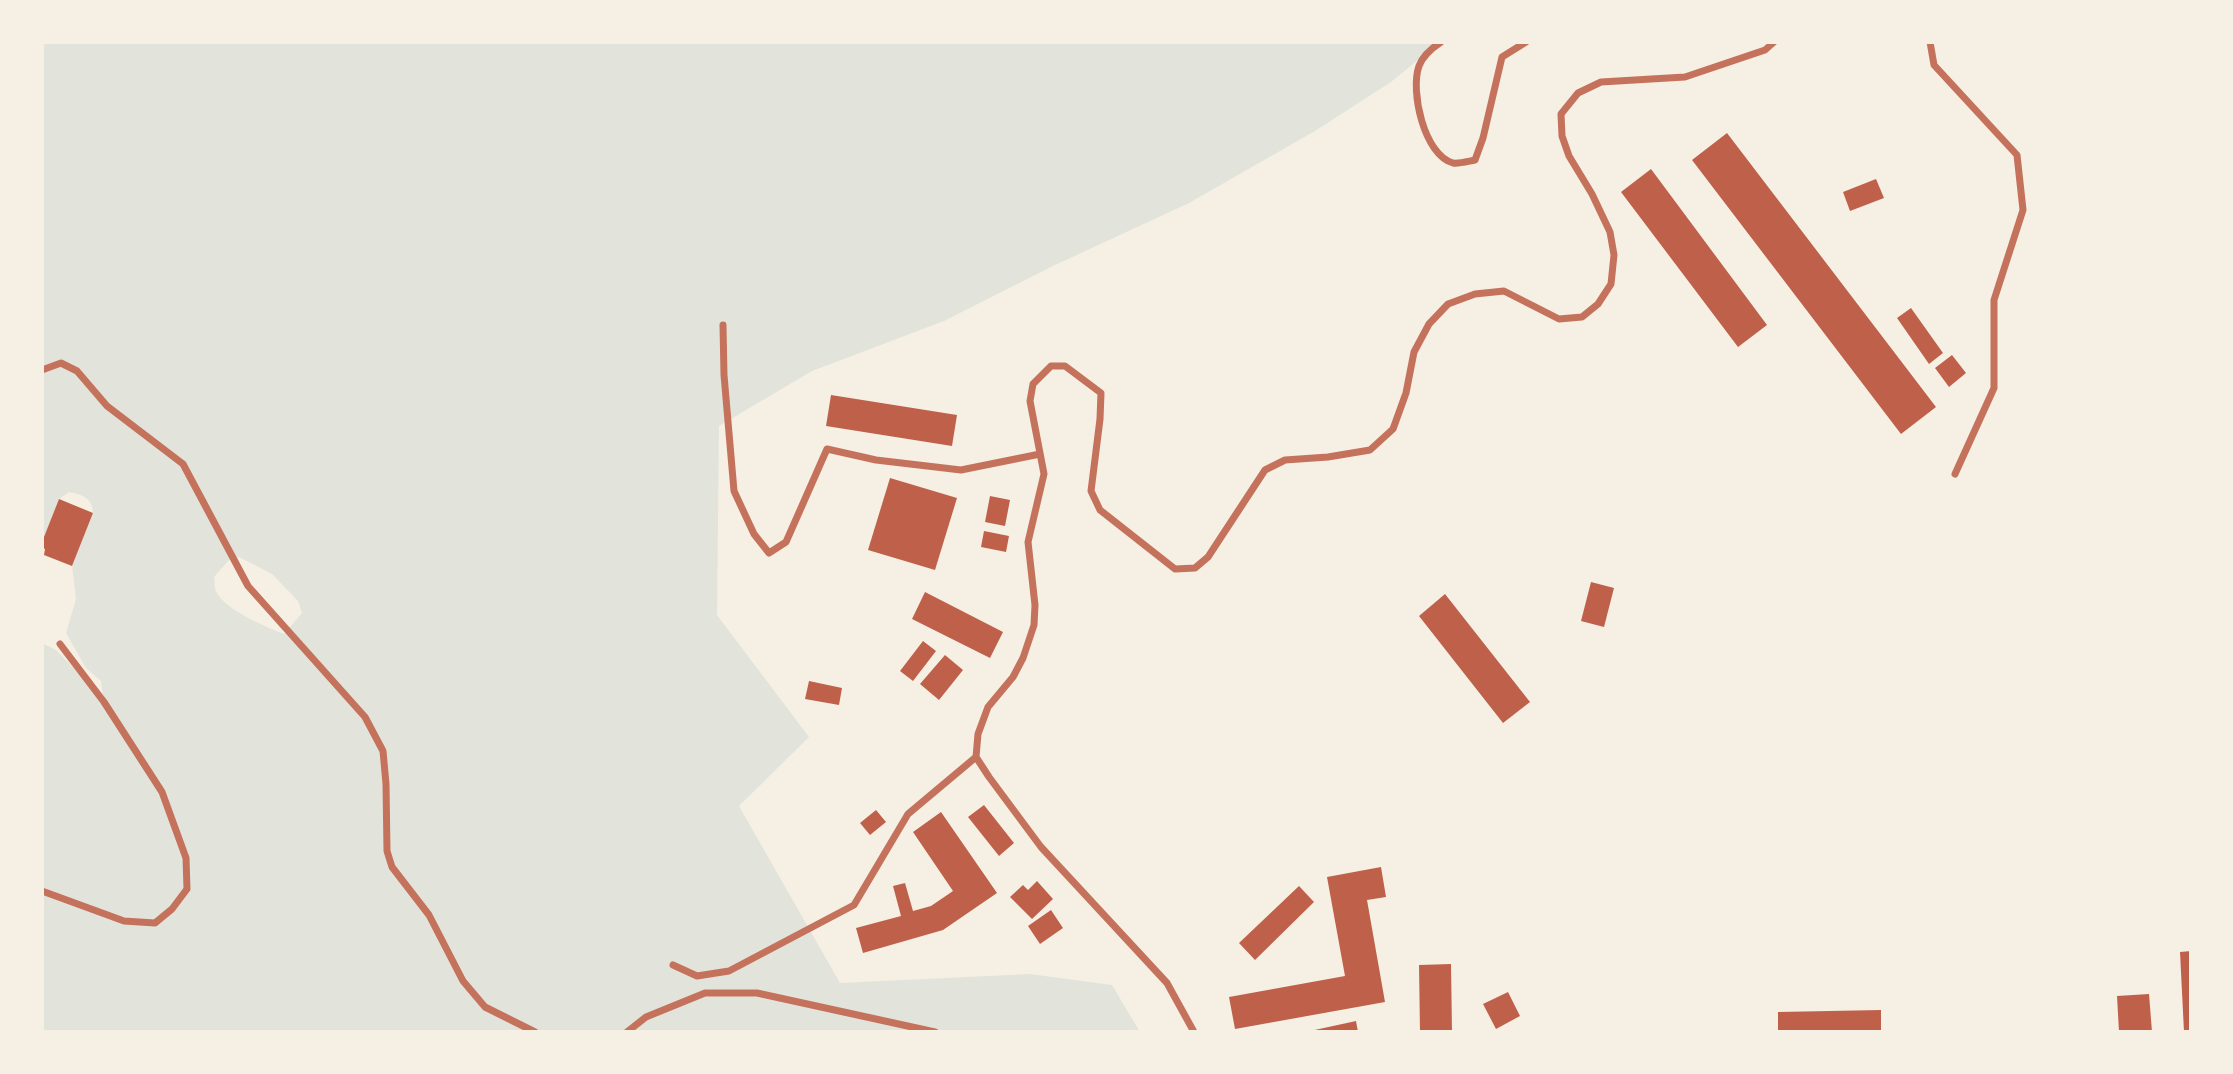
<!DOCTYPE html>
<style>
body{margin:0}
#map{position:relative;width:2233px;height:1074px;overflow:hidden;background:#f6efe4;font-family:"Roboto Serif",serif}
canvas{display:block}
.frame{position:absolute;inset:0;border:44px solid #f6efe4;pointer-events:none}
</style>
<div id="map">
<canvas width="2233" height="1074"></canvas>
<div class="frame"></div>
</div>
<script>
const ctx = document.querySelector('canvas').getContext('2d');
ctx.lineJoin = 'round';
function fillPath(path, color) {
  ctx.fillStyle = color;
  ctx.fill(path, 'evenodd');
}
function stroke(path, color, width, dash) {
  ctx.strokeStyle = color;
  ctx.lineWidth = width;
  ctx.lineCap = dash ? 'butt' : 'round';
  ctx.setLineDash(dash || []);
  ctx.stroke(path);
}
const green = new Path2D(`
 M42 42H1440L1391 82 1315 131 1189 203 1053 266 944 321 812 371 719 426 717 615 809 737 739 806 840 983 1030 974 1112 985 1140 1032H42V643L56 650 103 698 101 681 86 668 66 633 76 599 72 566 93 513C93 498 81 494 69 492L59 499 42 542ZM239 557 272 574 298 601 302 613 284 634C266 627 226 610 217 593 214 589 215 582 214 577L229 560Z`);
const building = new Path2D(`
 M1727 133 1936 407 1901 434 1692 160Z
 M1651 169 1767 325 1738 347 1621 192Z
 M1876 179 1884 198 1850 211 1843 192Z
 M1911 308 1943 353 1929 364 1897 318Z
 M1952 355 1966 373 1949 387 1935 368Z
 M831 395 957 415 952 446 826 426Z
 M890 478 957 498 935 570 868 550Z
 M990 496 1010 500 1005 526 985 522Z
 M59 499 93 513 72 566 44 555 45 549 42 548V542Z
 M984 531 1009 536 1006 552 981 547Z
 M1591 582 1614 588 1604 627 1581 621Z
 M925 592 1003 632 990 658 912 619Z
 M1445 594 1530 702 1503 723 1419 616Z
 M923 641 936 651 913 681 900 671Z
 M945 655 963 670 939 700 920 684Z
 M809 681 842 688 839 705 805 699Z
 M984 805 1014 843 999 856 968 817Z
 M876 810 886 822 870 835 860 823Z
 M941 812 997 893 943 930 863 953 856 928 901 916 893 886 905 883 913 911 931 906 953 891 913 832Z
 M1381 867 1386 897 1367 900 1385 1002 1235 1029 1229 997 1345 976 1327 877Z
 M1037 881 1053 899 1032 919 1010 897 1023 885 1028 890Z
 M1299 886 1314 902 1255 960 1239 943Z
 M1051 910 1063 928 1040 944 1028 926Z
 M2191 951V1032H2184L2180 952Z
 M1451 964 1452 1032H1420L1419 965Z
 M1508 992 1520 1016 1496 1029 1483 1004Z
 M2149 994 2152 1032H2119L2117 996Z
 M1881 1010V1032H1778V1012Z
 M1356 1021 1358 1032H1310V1031Z`);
const minor = new Path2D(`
 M1441 42C1432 48 1423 55 1419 66 1410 91 1424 155 1453 163 1459 164 1469 161 1475 160L1483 138 1502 57 1526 42
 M1930 42 1934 65 2017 155 2023 210 1994 300V388L1955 474
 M723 325 724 375 734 491 754 534 769 553 786 542 827 449 876 460 961 470 1040 454
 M42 370 61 363 77 371 107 406 183 464 248 586 365 717 383 751 386 784 387 851 392 867 429 915 463 981 485 1007 535 1032
 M42 891 124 921 155 923 172 909 187 889 186 858 162 792 104 702 60 644
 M673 965 697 976 729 971 854 905 908 814 976 757
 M627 1032 646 1017 705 993H757L935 1032
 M1194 1032 1167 983 1041 847 989 777 976 757 978 734 988 707 1013 677 1023 658 1034 625 1035 605 1028 542 1044 474 1030 401 1033 384 1051 366H1065L1101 393 1100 419 1091 491 1100 510 1175 569 1195 568 1208 557 1265 470 1285 460 1328 457 1370 450 1393 429 1406 393 1414 352 1429 324 1448 304 1475 294 1504 291 1559 319 1582 317 1598 304 1611 284 1614 255 1610 232 1592 194 1569 156 1562 136 1561 114 1578 93 1601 82 1685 77 1765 50 1774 42`);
fillPath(green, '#e2e4dc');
fillPath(building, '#bf614a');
stroke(minor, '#c5725c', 7);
</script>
